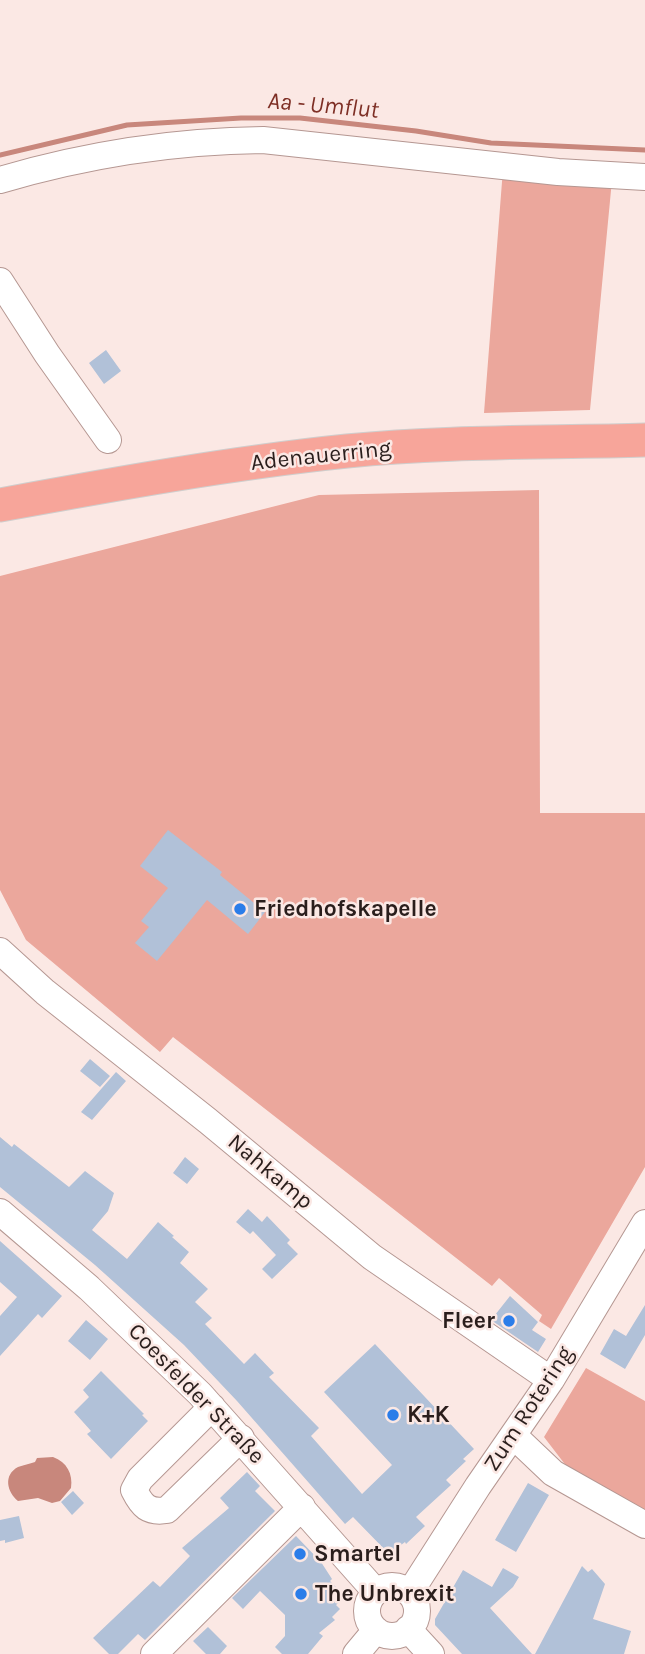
<!DOCTYPE html>
<meta charset="utf-8">
<style>
body{margin:0}
canvas{display:block;background:#fbe8e4}
</style>
<canvas width="645" height="1654"></canvas>
<script>
const ctx = document.querySelector('canvas').getContext('2d');
ctx.lineJoin = 'round';
function fillPath(path, color) {
  ctx.fillStyle = color;
  ctx.fill(path, 'evenodd');
}
function stroke(path, color, width, dash) {
  ctx.strokeStyle = color;
  ctx.lineWidth = width;
  ctx.lineCap = dash ? 'butt' : 'round';
  ctx.setLineDash(dash || []);
  ctx.stroke(path);
}
function label(font, color, halo, rows, align = 'center') {
  ctx.font = font + ' Karla,sans-serif';
  ctx.lineWidth = 5;
  ctx.setLineDash([]);
  ctx.textBaseline = 'middle';
  ctx.strokeStyle = halo;
  ctx.fillStyle = color;
  for (const [text, x, y, turn = 0] of rows) {
    ctx.save();
    ctx.translate(x, y);
    ctx.rotate((+turn || 0) * Math.PI / 180);
    ctx.textAlign = isNaN(turn) ? turn : align;
    if (halo) ctx.strokeText(text, 0, 0);
    ctx.fillText(text, 0, 0);
    ctx.restore();
  }
}
const green = new Path2D(`
 M503 169 612 180 590 410 484 413Z
 M539 490 540 813H645V1167L551 1329 539 1321 542 1315 499 1278 492 1286 173 1037 160 1052 26 940 0 890V576L319 495Z
 M586 1368 645 1401V1514L574 1476 544 1437Z`);
const water = new Path2D(`
 M53 1457C67 1462 73 1474 71 1488L60 1501 52 1503 38 1498 18 1501C7 1492 3 1475 18 1467 23 1465 30 1464 35 1462L37 1458Z`);
const stream = new Path2D(`
 M0 155 127 125 241 118H300L416 131 491 143 645 150`);
const building = new Path2D(`
 M106 350 121 371 104 384 89 363Z
 M168 830 222 872 220 875 265 912 248 934 207 900 157 961 135 943 149 927 141 921 168 888 140 866Z
 M90 1059 110 1076 100 1087 80 1071Z
 M116 1072 126 1081 92 1120 81 1112Z
 M0 1137 12 1147 14 1144 69 1187 85 1171 114 1193 108 1211 92 1230 127 1259 158 1222 174 1236 172 1237 189 1252 180 1263 208 1289 195 1302 212 1318 205 1324 244 1364 255 1353 274 1373 269 1377 319 1428 311 1436 362 1494 392 1465 324 1392 375 1344 474 1449 463 1459 466 1461 446 1480 451 1485 416 1517 425 1526 406 1544 405 1542 389 1554 353 1517 345 1524 237 1401 184 1345 95 1265 0 1187Z
 M185 1157 199 1169 187 1184 173 1173Z
 M248 1209 262 1222 267 1216 290 1240 287 1243 298 1254 272 1279 262 1269 276 1255 253 1231 250 1234 236 1222Z
 M0 1241 62 1296 42 1318 38 1314 0 1356V1316L17 1297 0 1282Z
 M510 1296 538 1322 532 1330 546 1339 538 1352 491 1320Z
 M645 1305V1335L625 1369 600 1354 614 1329 626 1336Z
 M86 1320 108 1339 90 1360 68 1341Z
 M101 1371 144 1414 142 1415 148 1421 111 1459 87 1434 91 1431 74 1412 89 1397 83 1390Z
 M247 1472 260 1486 255 1491 275 1511 272 1514 145 1640 138 1634 118 1654H109L93 1638 153 1581 160 1587 190 1556 182 1548 229 1508 220 1498Z
 M528 1483 549 1495 516 1552 495 1540Z
 M73 1491 84 1503 72 1515 61 1502Z
 M19 1516 24 1538 5 1543V1540L0 1541V1520Z
 M296 1536 321 1562 332 1579 330 1581 338 1589 335 1592 342 1599 336 1605 340 1609 332 1617 335 1620 319 1633 323 1636 308 1654H282L275 1647 285 1636V1615L260 1591 243 1609 232 1598Z
 M582 1566 588 1572 592 1569 605 1584 593 1619 631 1631 624 1654H535Z
 M503 1568 519 1577 513 1587 490 1608 532 1654H462L435 1625V1619L463 1570 492 1587Z
 M208 1627 227 1646 220 1654H206L193 1641Z`);
const minor = new Path2D(`
 M0 180C85 155 174 141 263 140L558 172 645 177
 M0 281 47 354 108 440
 M0 951 45 992 208 1121 372 1257 551 1380
 M0 1212 89 1288 200 1394 376 1592
 M212 1407 140 1479 134 1490C142 1506 148 1513 167 1510L241 1438
 M514 1436 553 1473 645 1525
 M367 1611a25 25 0 1 1 50 0a25 25 0 1 1-50 0Z
 M408 1592 416 1583 478 1486 551 1380 645 1223
 M408 1629 431 1654
 M154 1654 302 1507
 M356 1654 376 1630`);
const major = new Path2D(`
 M0 505C115 484 231 463 347 451 446 441 546 443 645 440`);
const markers = [
 [240,909,7,"#2b7de9"],
 [509,1321,7,"#2b7de9"],
 [393,1415,7,"#2b7de9"],
 [300,1554,7,"#2b7de9"],
 [301,1594,7,"#2b7de9"]
];
const streetNames = [
 ["Adenauerring",321,456,-6],
 ["Nahkamp",270,1172,40],
 ["Coesfelder Straße",196,1394,46],
 ["Zum Rotering",529,1409,-57]
];
const poiNames = [
 ["Friedhofskapelle",254,909],
 ["Fleer",495,1321,"right"],
 ["K+K",407,1415],
 ["Smartel",314,1554],
 ["The Unbrexit",315,1594]
];
const waterNames = [
 ["Aa - Umflut",323,106,5]
];
fillPath(green, '#eba79c');
fillPath(water, '#c8877c');
stroke(stream, '#c8877c', 5);
fillPath(building, '#b1c1d8');
stroke(minor, '#b59792', 28);
stroke(major, '#d0cecd', 35);
stroke(minor, '#fff', 26);
stroke(major, '#f7a59a', 33);
for (const [x, y, r, color] of markers) {
  const dot = new Path2D();
  dot.arc(x, y, r, 0, 2 * Math.PI);
  ctx.fillStyle = color;
  ctx.fill(dot);
  stroke(dot, '#fbe8e4', 2.5);
}
label('23px', '#2a1e1c', '#fbe8e4', streetNames);
label('bold 23px', '#2a1e1c', '#fbe8e4', poiNames, 'left');
label('italic 24px', '#7e2f25', '#fbe8e4', waterNames);
</script>
